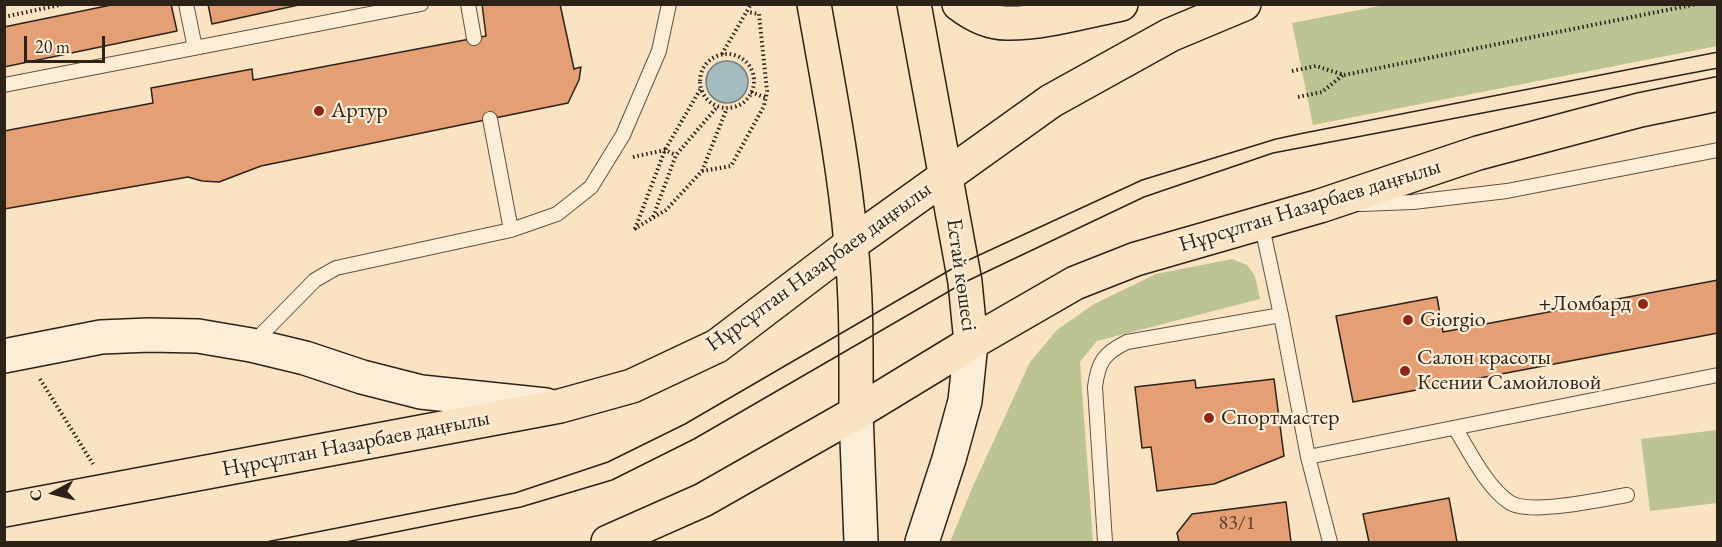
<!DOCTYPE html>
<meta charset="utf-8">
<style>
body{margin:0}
#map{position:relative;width:1722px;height:547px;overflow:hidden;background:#fae3c2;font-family:"EB Garamond",serif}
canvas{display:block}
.frame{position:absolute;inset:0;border:6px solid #2c2218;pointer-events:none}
.north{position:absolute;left:24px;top:463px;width:60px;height:60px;-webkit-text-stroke:4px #fcedd7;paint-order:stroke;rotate:263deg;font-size:16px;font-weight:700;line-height:24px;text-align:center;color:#2c2218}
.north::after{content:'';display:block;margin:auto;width:21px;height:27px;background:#2c2218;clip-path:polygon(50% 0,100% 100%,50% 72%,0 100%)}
.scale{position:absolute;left:24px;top:36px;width:81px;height:27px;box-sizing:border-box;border:3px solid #2c2218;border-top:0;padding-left:8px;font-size:18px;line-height:21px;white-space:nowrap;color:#2c2218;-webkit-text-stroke:4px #fcedd7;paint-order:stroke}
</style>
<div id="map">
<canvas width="1722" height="547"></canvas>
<div class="frame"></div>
<div class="north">С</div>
<div class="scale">20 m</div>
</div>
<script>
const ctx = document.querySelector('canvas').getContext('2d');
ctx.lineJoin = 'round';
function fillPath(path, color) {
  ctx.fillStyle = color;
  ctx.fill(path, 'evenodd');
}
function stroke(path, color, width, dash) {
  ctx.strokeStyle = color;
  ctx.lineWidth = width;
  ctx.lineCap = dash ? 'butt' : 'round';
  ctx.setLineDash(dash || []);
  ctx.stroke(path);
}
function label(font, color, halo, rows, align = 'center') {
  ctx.font = font + ' "EB Garamond",serif';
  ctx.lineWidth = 4.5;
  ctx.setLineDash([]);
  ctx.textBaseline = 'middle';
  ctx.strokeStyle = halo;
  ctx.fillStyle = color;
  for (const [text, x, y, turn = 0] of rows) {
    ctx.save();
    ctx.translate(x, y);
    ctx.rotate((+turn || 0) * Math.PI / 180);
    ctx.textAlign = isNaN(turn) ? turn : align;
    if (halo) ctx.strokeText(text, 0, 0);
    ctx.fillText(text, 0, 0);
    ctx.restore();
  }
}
const green = new Path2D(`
 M1390 4 1717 5V46L1313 125 1292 23Z
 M1232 259 1247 265 1255 276 1260 299 1097 341 1080 362 1093 542H950L973 486 1030 362 1057 330 1094 304 1156 274Z
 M1717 430V503L1650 511 1641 439Z`);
const water = new Path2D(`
 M706 82a21 21 0 1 1 42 0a21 21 0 1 1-42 0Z`);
const building = new Path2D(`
 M116 4H171L177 31 4 67V27Z
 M208 4H303L212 24Z
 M482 4H560L574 69 581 67 579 80 568 103 261 166 219 182 202 181 188 177 4 209V131L153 103 151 88 252 69 253 80 486 36Z
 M1718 280V333L1353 402 1336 316 1437 297 1443 332Z
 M1274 379 1284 456 1214 484 1157 491 1151 447 1142 448 1135 387 1195 380 1196 388Z
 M1449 498 1457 542H1369L1363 514Z
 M1286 502 1291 542H1179L1177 533 1192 514Z`);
const path = new Path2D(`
 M4 17 64 4
 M722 54 751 4
 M700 81a27 27 0 1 1 54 0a27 27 0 1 1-54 0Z
 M1292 71 1316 66 1344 75 1697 4
 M751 92 766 98
 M1298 97 1322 92 1343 75
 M633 157 665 150 676 155
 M702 171 731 166 764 106 767 91 759 14 747 12
 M653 217 676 155 718 106
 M634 229 666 210 702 171 727 108
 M635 229 665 150 701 88
 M40 379 93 464`);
const lane = new Path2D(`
 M186 4 195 48
 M468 4 474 38
 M4 85 421 4
 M490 119 511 230
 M1361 204 1413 202 1507 191 1718 150
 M1261 222 1281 315 1308 457 1718 375
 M253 343 315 280 336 268 511 230 557 214 591 187 623 135 659 51 669 4
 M1455 428C1470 452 1486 486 1509 502 1528 516 1603 499 1627 495
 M1308 457 1330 542
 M1105 542 1095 387C1098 362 1104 353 1127 342L1281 315`);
const secondary = new Path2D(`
 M4 356 101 337 149 335 198 336 251 345 305 358 362 377 421 392 546 405
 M856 413 861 542
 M922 542 949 459 965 401 971 343`);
const primary = new Path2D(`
 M814 4C828 84 844 164 851 244 857 300 856 357 856 413
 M914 4 965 282 971 343
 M959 4C972 14 989 23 1006 23 1040 24 1087 11 1121 4
 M4 510 560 406 632 386 717 346 851 244 1051 101 1170 35 1244 4
 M608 542 703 500 856 413 971 343 1075 283 1136 259 1320 206 1478 153 1640 110 1718 94`);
const tram = new Path2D(`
 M266 542 515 493 608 462 685 424 962 263 1142 180 1276 139 1304 133 1718 52
 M346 542 521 507 612 480 694 439 965 282 1144 197 1273 153 1718 68`);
const markers = [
 [319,111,6,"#8f2418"],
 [1643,304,6,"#8f2418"],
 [1408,320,6,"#8f2418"],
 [1405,371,6,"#8f2418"],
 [1209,418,6,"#8f2418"]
];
const numberNames = [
 ["83/1",1237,524]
];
const poiNames = [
 ["Артур",331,111],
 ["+Ломбард",1631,304,"right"],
 ["Giorgio",1420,320],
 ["Салон красоты",1417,358],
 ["Ксении Самойловой",1417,383],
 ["Спортмастер",1221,418]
];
const streetNames = [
 ["Нұрсұлтан Назарбаев даңғылы",1310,206,-17],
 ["Нұрсұлтан Назарбаев даңғылы",819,267,-36],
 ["Естай көшесі",961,275,82],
 ["Нұрсұлтан Назарбаев даңғылы",356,444,-11]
];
fillPath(green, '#bcc494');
fillPath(water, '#a4bbbf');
stroke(water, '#747e7c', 1.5);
fillPath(building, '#e59f75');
stroke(building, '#2c2218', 1.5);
stroke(lane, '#605242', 16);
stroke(secondary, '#2c2218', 36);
stroke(primary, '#2c2218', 36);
stroke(path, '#2c2218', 4, [1.5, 3]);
stroke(lane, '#fcedd7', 14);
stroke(secondary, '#fcedd7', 33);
stroke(primary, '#fae3c2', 33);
stroke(tram, '#2c2218', 1.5);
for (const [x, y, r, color] of markers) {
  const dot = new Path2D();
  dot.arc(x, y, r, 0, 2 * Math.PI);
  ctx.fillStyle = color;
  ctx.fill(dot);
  stroke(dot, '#fcedd7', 2);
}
label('20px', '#5a412f', null, numberNames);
label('22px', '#2c2218', '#fcedd7', poiNames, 'left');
label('22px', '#2c2218', '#fcedd7', streetNames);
</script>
